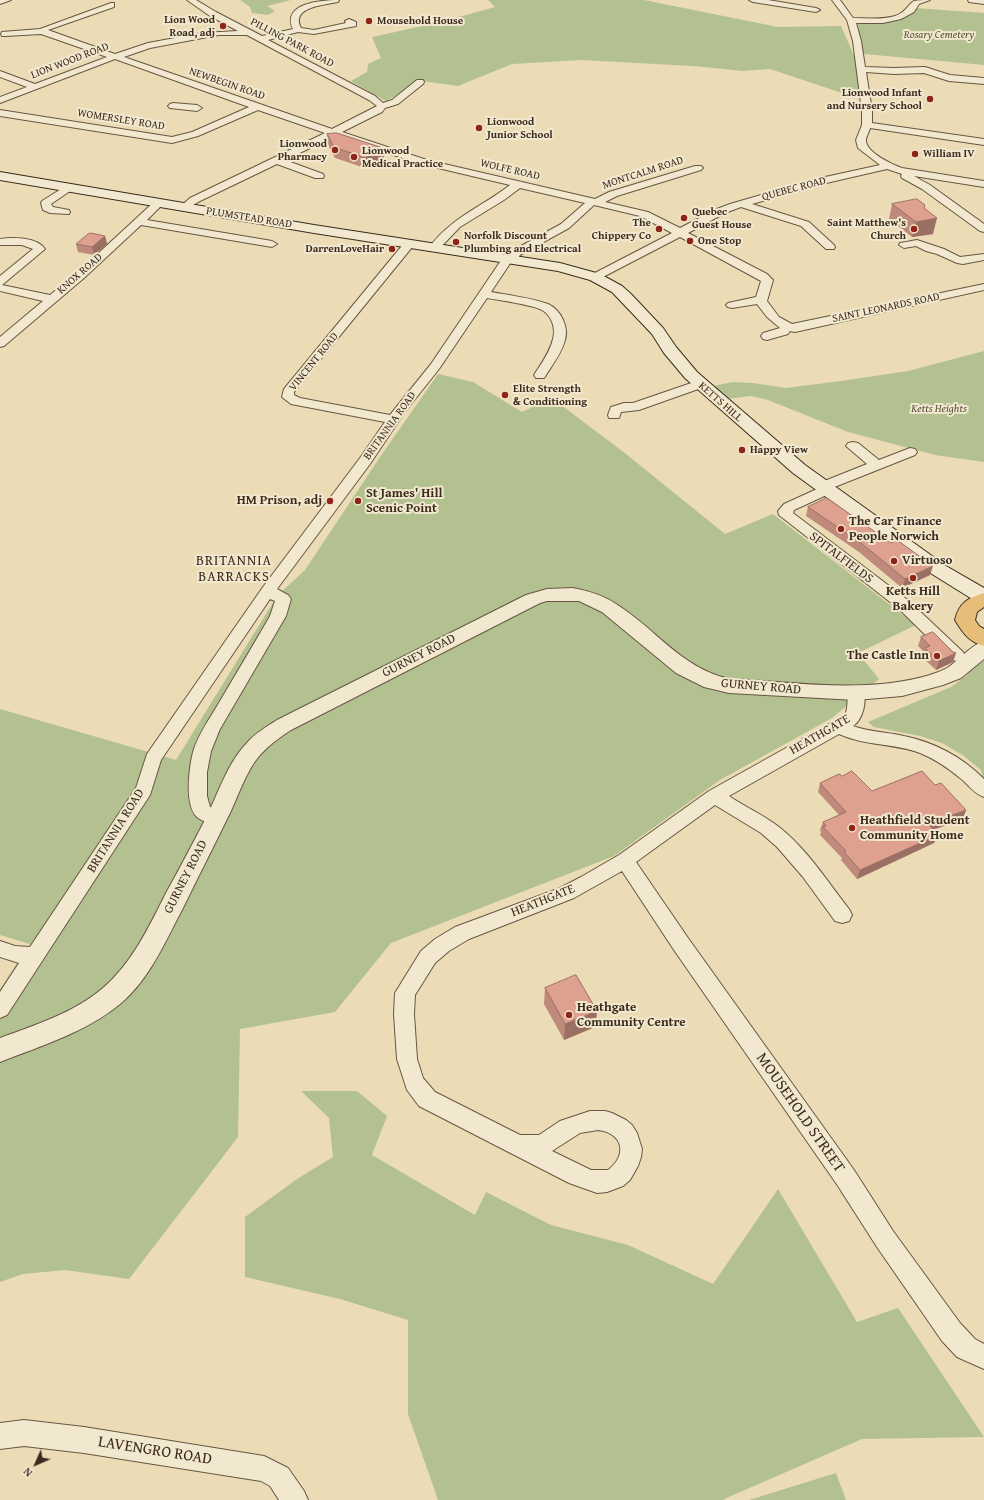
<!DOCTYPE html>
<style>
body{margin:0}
#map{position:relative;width:984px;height:1500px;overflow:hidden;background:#ebdcb5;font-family:"Gentium Book Plus",serif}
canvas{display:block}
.north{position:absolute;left:16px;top:1444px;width:40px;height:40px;-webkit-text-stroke:3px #f2e8cf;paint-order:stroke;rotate:225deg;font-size:11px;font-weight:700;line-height:16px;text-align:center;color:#3a2b1d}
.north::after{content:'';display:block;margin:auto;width:14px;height:18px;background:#3a2b1d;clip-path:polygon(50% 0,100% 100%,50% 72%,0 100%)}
</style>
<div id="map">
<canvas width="984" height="1500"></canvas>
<div class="north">N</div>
</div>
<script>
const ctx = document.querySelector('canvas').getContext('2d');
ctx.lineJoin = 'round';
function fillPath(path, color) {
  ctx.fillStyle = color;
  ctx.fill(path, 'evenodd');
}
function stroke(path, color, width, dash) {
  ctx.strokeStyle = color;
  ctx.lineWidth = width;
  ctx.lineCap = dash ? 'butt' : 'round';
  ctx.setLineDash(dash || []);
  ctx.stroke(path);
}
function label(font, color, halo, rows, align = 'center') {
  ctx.font = font + ' "Gentium Book Plus",serif';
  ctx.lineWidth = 4;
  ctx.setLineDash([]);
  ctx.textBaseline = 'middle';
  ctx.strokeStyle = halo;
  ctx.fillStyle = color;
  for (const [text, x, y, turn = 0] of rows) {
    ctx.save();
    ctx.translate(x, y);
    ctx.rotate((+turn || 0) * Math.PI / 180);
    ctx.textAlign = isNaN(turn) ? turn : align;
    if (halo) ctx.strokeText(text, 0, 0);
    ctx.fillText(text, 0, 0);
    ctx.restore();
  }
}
const green = new Path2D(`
 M240 0H291L267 6 275 11 268 15 252 13 250 7Z
 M488 0H644L778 27 841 26 856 60 860 89 845 94 770 69 743 71 693 66 580 60 512 64 458 86 422 81 386 101 351 81 367 72 368 64 381 58 372 37 441 22 495 7Z
 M916 8 984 13V65L864 54 856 25C876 19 898 25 916 11Z
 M984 351V462L935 455 848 432 768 400 751 396 727 399 713 386 733 382 753 383 786 388 841 381 908 371Z
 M438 374 473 382 522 412 552 398 626 454 725 534 773 514 916 625 858 653 879 679 832 718 720 780 614 856 391 943 335 1012 240 1029 238 1137 129 1279 65 1270 23 1274 0 1282V989L30 944 0 935V709L176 760 277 596 305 570 380 457Z
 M984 661V782L981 770 964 756 942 743 920 736 874 727 868 722 951 687 967 675 974 666Z
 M301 1091H357L387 1116 372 1155 475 1215 486 1192 551 1225 628 1245 713 1284 778 1189 857 1322 898 1308 984 1437 862 1439 722 1500H438L408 1414V1320L340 1299 245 1277V1217L297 1179 333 1157 329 1118Z
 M836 1473 846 1500H749Z`);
const minor = new Path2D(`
 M0 0H11L0 4Z
 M187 0H196L216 12 262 36 293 29C281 3 322 0 339 0L338 2C324 5 290 7 301 28L314 30 346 23 345 21 349 19 356 22V26L314 34 298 32 268 40 375 96 383 103 392 100 417 80H423L424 82 423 84 398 104 385 108 382 112 342 132 427 160 595 199 609 192 695 166H701L703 168 701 170 617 196 605 202 648 212 680 228 717 209 730 204 816 179 880 165 858 148 856 140 862 125V111L853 41 847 20 832 0H840L853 18C867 18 882 20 895 16 907 12 907 5 914 1 918 0 925 0 930 0L919 4 914 12 901 19 883 23H856L861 41 865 67 894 68 925 67 950 75 984 78V84L949 81 924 73 894 74 866 72 872 111V123L984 139V145L870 128C869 132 866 137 866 140 865 152 893 165 902 168L984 181V187L914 176 930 185 984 224V232L980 231 922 189 902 178 901 176 902 174 887 169 822 184 752 204 809 222 834 245 835 247 834 249H826L801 226 741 207 725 213 688 233 767 274 773 280 767 301 779 317 792 324 984 284V290L795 332 790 331 788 334 767 340 763 339 761 336 763 333 780 328 767 317 757 304 732 308 728 307 726 305 728 303 756 297 761 281 680 237 599 279H591L589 277 591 275 672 233 640 216 594 205 569 228 520 255 516 261 511 262 491 292C508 295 532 298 548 304 561 310 569 327 565 340 562 352 553 364 546 375L544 378H536L534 375C541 364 550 352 553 339 556 328 552 316 542 310 533 305 499 300 487 298L439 369 404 413 370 464 277 589 288 595 291 599 286 616 220 729 211 751 207 772V796L210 807 223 813 226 818 223 823C215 825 201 822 195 815 185 801 189 768 193 752 198 734 211 717 220 701 237 672 254 644 270 616L275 601 270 599 161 760 150 795 7 1015 0 1018V992L19 963 0 957V941L15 946 30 947 136 788 147 754 263 587 360 458 385 422 291 404 282 397 284 389 405 242 409 241 414 244 413 246 294 392V395L300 398 390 415 431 364 504 256 509 255 512 251 561 224 585 203 520 188 504 200 460 227 438 250 434 251 429 248C449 219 483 206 510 185L421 164 335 136 285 160 323 174 324 176 323 178H315L277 164 198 202 185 210 180 207 190 198 325 133 258 110 198 136 172 143 0 116V110L172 137 192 132 249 107 115 59 0 103V97L27 87 0 77V71L35 84 107 57 41 34 5 36H2L1 34 2 32 40 29 111 3H114V7L48 30 115 54 148 43 202 33 238 31 210 16ZM218 35H247L369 100 377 106 332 129 124 57 150 48Z
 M749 0H768L816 8 820 10 816 12 753 2Z
 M968 0H984V4L969 2Z
 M173 103 197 105 202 108 197 111 170 108 168 106 170 104Z
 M69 184 73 185 74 187 73 189 51 204 53 207 69 210 70 212 69 214 50 213 43 210 41 203 42 201Z
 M159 200 164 203 147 220 272 241 277 244 272 247 141 225 84 278 4 346 0 347V337L43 301 0 291V276L33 249 22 245H0V239C13 237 37 237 45 249L2 285 50 295 76 274 155 201Z
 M917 240 944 249 960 257 984 254V260L963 264 957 263 937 254 926 251 916 246 904 248 899 245 900 243Z
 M700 380 704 381 706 384 704 387 639 410 621 412 619 418H609L608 415 611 407 624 403H633Z
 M853 442 858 443 879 460 910 448 915 449 917 452 915 455 832 488 833 490 831 493 794 510 793 513 909 601 963 652 965 656 963 660 957 661 951 660 899 609 779 515 778 511 784 504 817 489 815 487 817 484 867 464 846 446 848 443Z
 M856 687 862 689C868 699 863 720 853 726 869 732 887 732 904 736 934 742 962 757 984 779V797C974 794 968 784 960 778 948 768 935 759 920 753 894 743 865 746 839 734L729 796C745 807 764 815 779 827 807 849 827 881 849 909L852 915 849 921 842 923 835 921 803 877 777 847 761 833 715 805 636 862 688 938 854 1170 893 1231 960 1323 975 1339 984 1344V1369L957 1357 942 1341 877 1247 838 1186 674 950 622 871 574 898 469 939 449 951 435 963 415 995 414 1014 417 1059 423 1078 435 1092 520 1135H539L560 1121 590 1111H605L612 1113 626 1120 632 1125 637 1133 642 1149 641 1157 638 1166 630 1180 623 1186 607 1192 597 1193 569 1183 419 1106 407 1090 397 1059 394 1014 395 993 421 951 435 939 455 927 560 888 581 877 619 855 709 791 845 715C849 707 846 697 850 689ZM598 1130C623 1133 628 1155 608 1170H591L552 1151 580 1133Z
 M24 1420 84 1427 264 1456 288 1468 304 1491 308 1500H279L270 1486 261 1481 84 1453 24 1446 0 1449V1423Z`);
const tertiary = new Path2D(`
 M573 588C588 591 603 595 616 604 655 628 681 668 729 679 794 682 867 694 930 675 935 673 942 671 947 668 960 660 969 646 984 641V659L961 678 943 685 902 696 856 700 729 693 704 687 676 673 602 612 579 601H547L540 603 291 730C280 737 269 745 260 755 245 772 238 798 227 819 213 848 198 877 184 906 166 940 150 979 120 1004 86 1032 41 1046 0 1062V1038C35 1025 74 1013 103 988 132 963 149 927 166 893 180 868 193 843 206 818 218 794 227 764 246 744 254 734 266 727 277 720L526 595 547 589Z`);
const secondary = new Path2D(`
 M0 172 314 225 560 263 600 274 622 286 631 294 663 328 676 347 697 372 805 465 946 566 984 588V603L977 602 932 574 793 473 685 378 664 353 652 334 612 292 590 280 558 271 314 233 0 180Z`);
const primary = new Path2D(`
 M984 593V607L977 612 975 620 979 626 984 629V646C969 642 963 633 955 620 959 603 968 598 984 593Z`);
const wall = new Path2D(`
 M327 134 383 148 384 159 365 168 335 158 328 145Z
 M892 204 924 209 933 234 912 237 889 219Z
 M105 236 107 244 94 255 78 252 76 244Z
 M808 507 930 575 902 588 859 552 806 516Z
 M921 637 953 662 936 670 922 657 923 651 918 646Z
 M842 776 872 791 963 819 933 830 938 835 934 843 857 879 841 860 842 858 820 835 821 832 820 830 823 822 839 815 818 792 820 783Z
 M545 988 597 1011 595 1027 564 1040 544 1004Z`);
const shadedWall = new Path2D(`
 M383 148 384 159 365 168V158Z
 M925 205 921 221 937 218 933 234 912 237 916 222Z
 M105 236 107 244 94 255 92 247Z
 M933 566 930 575 902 588 905 579Z
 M956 653 953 662 936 670 939 661Z
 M966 810 963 819 924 833 928 824Z
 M938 835 934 843 857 879 860 870Z
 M597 1011 595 1027 564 1040 565 1024Z`);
const building = new Path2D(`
 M337 133 383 148 365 158 334 147 327 134Z
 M917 199 925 205 924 208 937 218 916 222 892 204Z
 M91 233 105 236 92 247 76 244 88 234Z
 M827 498 891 543 897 540 933 566 905 579 861 543 808 507Z
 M933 632 953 652 956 653 939 661 925 648 930 646 921 637Z
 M852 771 872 791 922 771 935 785 941 783 966 810 928 824 938 835 860 870 844 852 846 851 823 827 826 826 823 822 846 812 820 783 839 774 842 776Z
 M576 975 597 1011 565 1024 545 988Z`);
const markers = [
 [369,21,4,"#8f2418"],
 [223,26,4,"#8f2418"],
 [930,99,4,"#8f2418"],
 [479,128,4,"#8f2418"],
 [335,150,4,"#8f2418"],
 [915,154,4,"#8f2418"],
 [354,157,4,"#8f2418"],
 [684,218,4,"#8f2418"],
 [659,229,4,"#8f2418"],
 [914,229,4,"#8f2418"],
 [690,241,4,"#8f2418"],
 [456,242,4,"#8f2418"],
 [392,249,4,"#8f2418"],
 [505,395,4,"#8f2418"],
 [742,450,4,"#8f2418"],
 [330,501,4,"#8f2418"],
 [358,501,4,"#8f2418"],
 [841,529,4,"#8f2418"],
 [894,561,4,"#8f2418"],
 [913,578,4,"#8f2418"],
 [937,656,4,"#8f2418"],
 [852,828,4,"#8f2418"],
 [569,1015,4,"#8f2418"]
];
const farPoinames = [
 ["Lion Wood",215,20,"right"],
 ["Road, adj",215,33,"right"],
 ["Mousehold House",377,21],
 ["Lionwood Infant",922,93,"right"],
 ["and Nursery School",922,106,"right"],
 ["Lionwood",487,122],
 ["Junior School",487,135],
 ["Lionwood",327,144,"right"],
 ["Pharmacy",327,157,"right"],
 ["Lionwood",362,151],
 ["Medical Practice",362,164],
 ["William IV",923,154],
 ["Quebec",692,212],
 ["Guest House",692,225],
 ["The",651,223,"right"],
 ["Chippery Co",651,236,"right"],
 ["Saint Matthew's",906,223,"right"],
 ["Church",906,236,"right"],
 ["Norfolk Discount",464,236],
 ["Plumbing and Electrical",464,249],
 ["One Stop",698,241],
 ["DarrenLoveHair",384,249,"right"],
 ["Elite Strength",513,389],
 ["& Conditioning",513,402],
 ["Happy View",750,450]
];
const farParknames = [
 ["Rosary Cemetery",939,35],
 ["Ketts Heights",939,409]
];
const farStreetnames = [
 ["PILLING PARK ROAD",292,43,28],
 ["LION WOOD ROAD",70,61,-21],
 ["NEWBEGIN ROAD",227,84,19],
 ["WOMERSLEY ROAD",121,120,9],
 ["WOLFE ROAD",510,170,13],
 ["MONTCALM ROAD",643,173,-18],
 ["QUEBEC ROAD",794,189,-15],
 ["PLUMSTEAD ROAD",249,218,9],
 ["KNOX ROAD",80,274,-41],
 ["SAINT LEONARDS ROAD",886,308,-12],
 ["VINCENT ROAD",314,362,-51],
 ["KETTS HILL",720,402,41],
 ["BRITANNIA ROAD",390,426,-54]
];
const poiNames = [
 ["St James' Hill",366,494],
 ["Scenic Point",366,509],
 ["HM Prison, adj",322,501,"right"],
 ["The Car Finance",849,522],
 ["People Norwich",849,537],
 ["Virtuoso",902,561],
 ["Ketts Hill",913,592,"center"],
 ["Bakery",913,607,"center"],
 ["The Castle Inn",929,656,"right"],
 ["Heathfield Student",860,821],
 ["Community Home",860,836],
 ["Heathgate",577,1008],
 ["Community Centre",577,1023]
];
const streetNames = [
 ["SPITALFIELDS",841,558,37],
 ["GURNEY ROAD",419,656,-27],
 ["GURNEY ROAD",761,687,5],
 ["HEATHGATE",820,735,-30],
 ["BRITANNIA ROAD",116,831,-58],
 ["GURNEY ROAD",186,877,-63],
 ["HEATHGATE",543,901,-22]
];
const neighbourhoodNames = [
 ["BRITANNIA",234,561],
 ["BARRACKS",234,577]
];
const nearStreetnames = [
 ["MOUSEHOLD STREET",800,1113,55],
 ["LAVENGRO ROAD",155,1451,9]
];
fillPath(green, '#b3c191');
stroke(minor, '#665743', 2);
stroke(tertiary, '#665743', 2);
stroke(secondary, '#3a2b1d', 2);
stroke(primary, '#3a2b1d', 2);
fillPath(minor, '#f2e8cf');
fillPath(tertiary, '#f2e8cf');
fillPath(secondary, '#f2e8cf');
fillPath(primary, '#e6be7a');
fillPath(wall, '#bf8a7b');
fillPath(shadedWall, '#9b7064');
fillPath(building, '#dea08f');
stroke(building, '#9b7064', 1);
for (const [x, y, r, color] of markers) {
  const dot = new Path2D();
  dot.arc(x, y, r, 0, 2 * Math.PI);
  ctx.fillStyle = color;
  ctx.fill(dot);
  stroke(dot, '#f2e8cf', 1.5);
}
label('bold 11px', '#3a2b1d', '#f2e8cf', farPoinames, 'left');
label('italic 11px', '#58503a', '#f2e8cf', farParknames);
label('11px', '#3a2b1d', '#f2e8cf', farStreetnames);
label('bold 13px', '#3a2b1d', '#f2e8cf', poiNames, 'left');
label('13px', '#3a2b1d', '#f2e8cf', streetNames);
ctx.letterSpacing = '1px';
label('14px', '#3a2b1d', '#f2e8cf', neighbourhoodNames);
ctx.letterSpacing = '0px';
label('16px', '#3a2b1d', '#f2e8cf', nearStreetnames);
</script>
